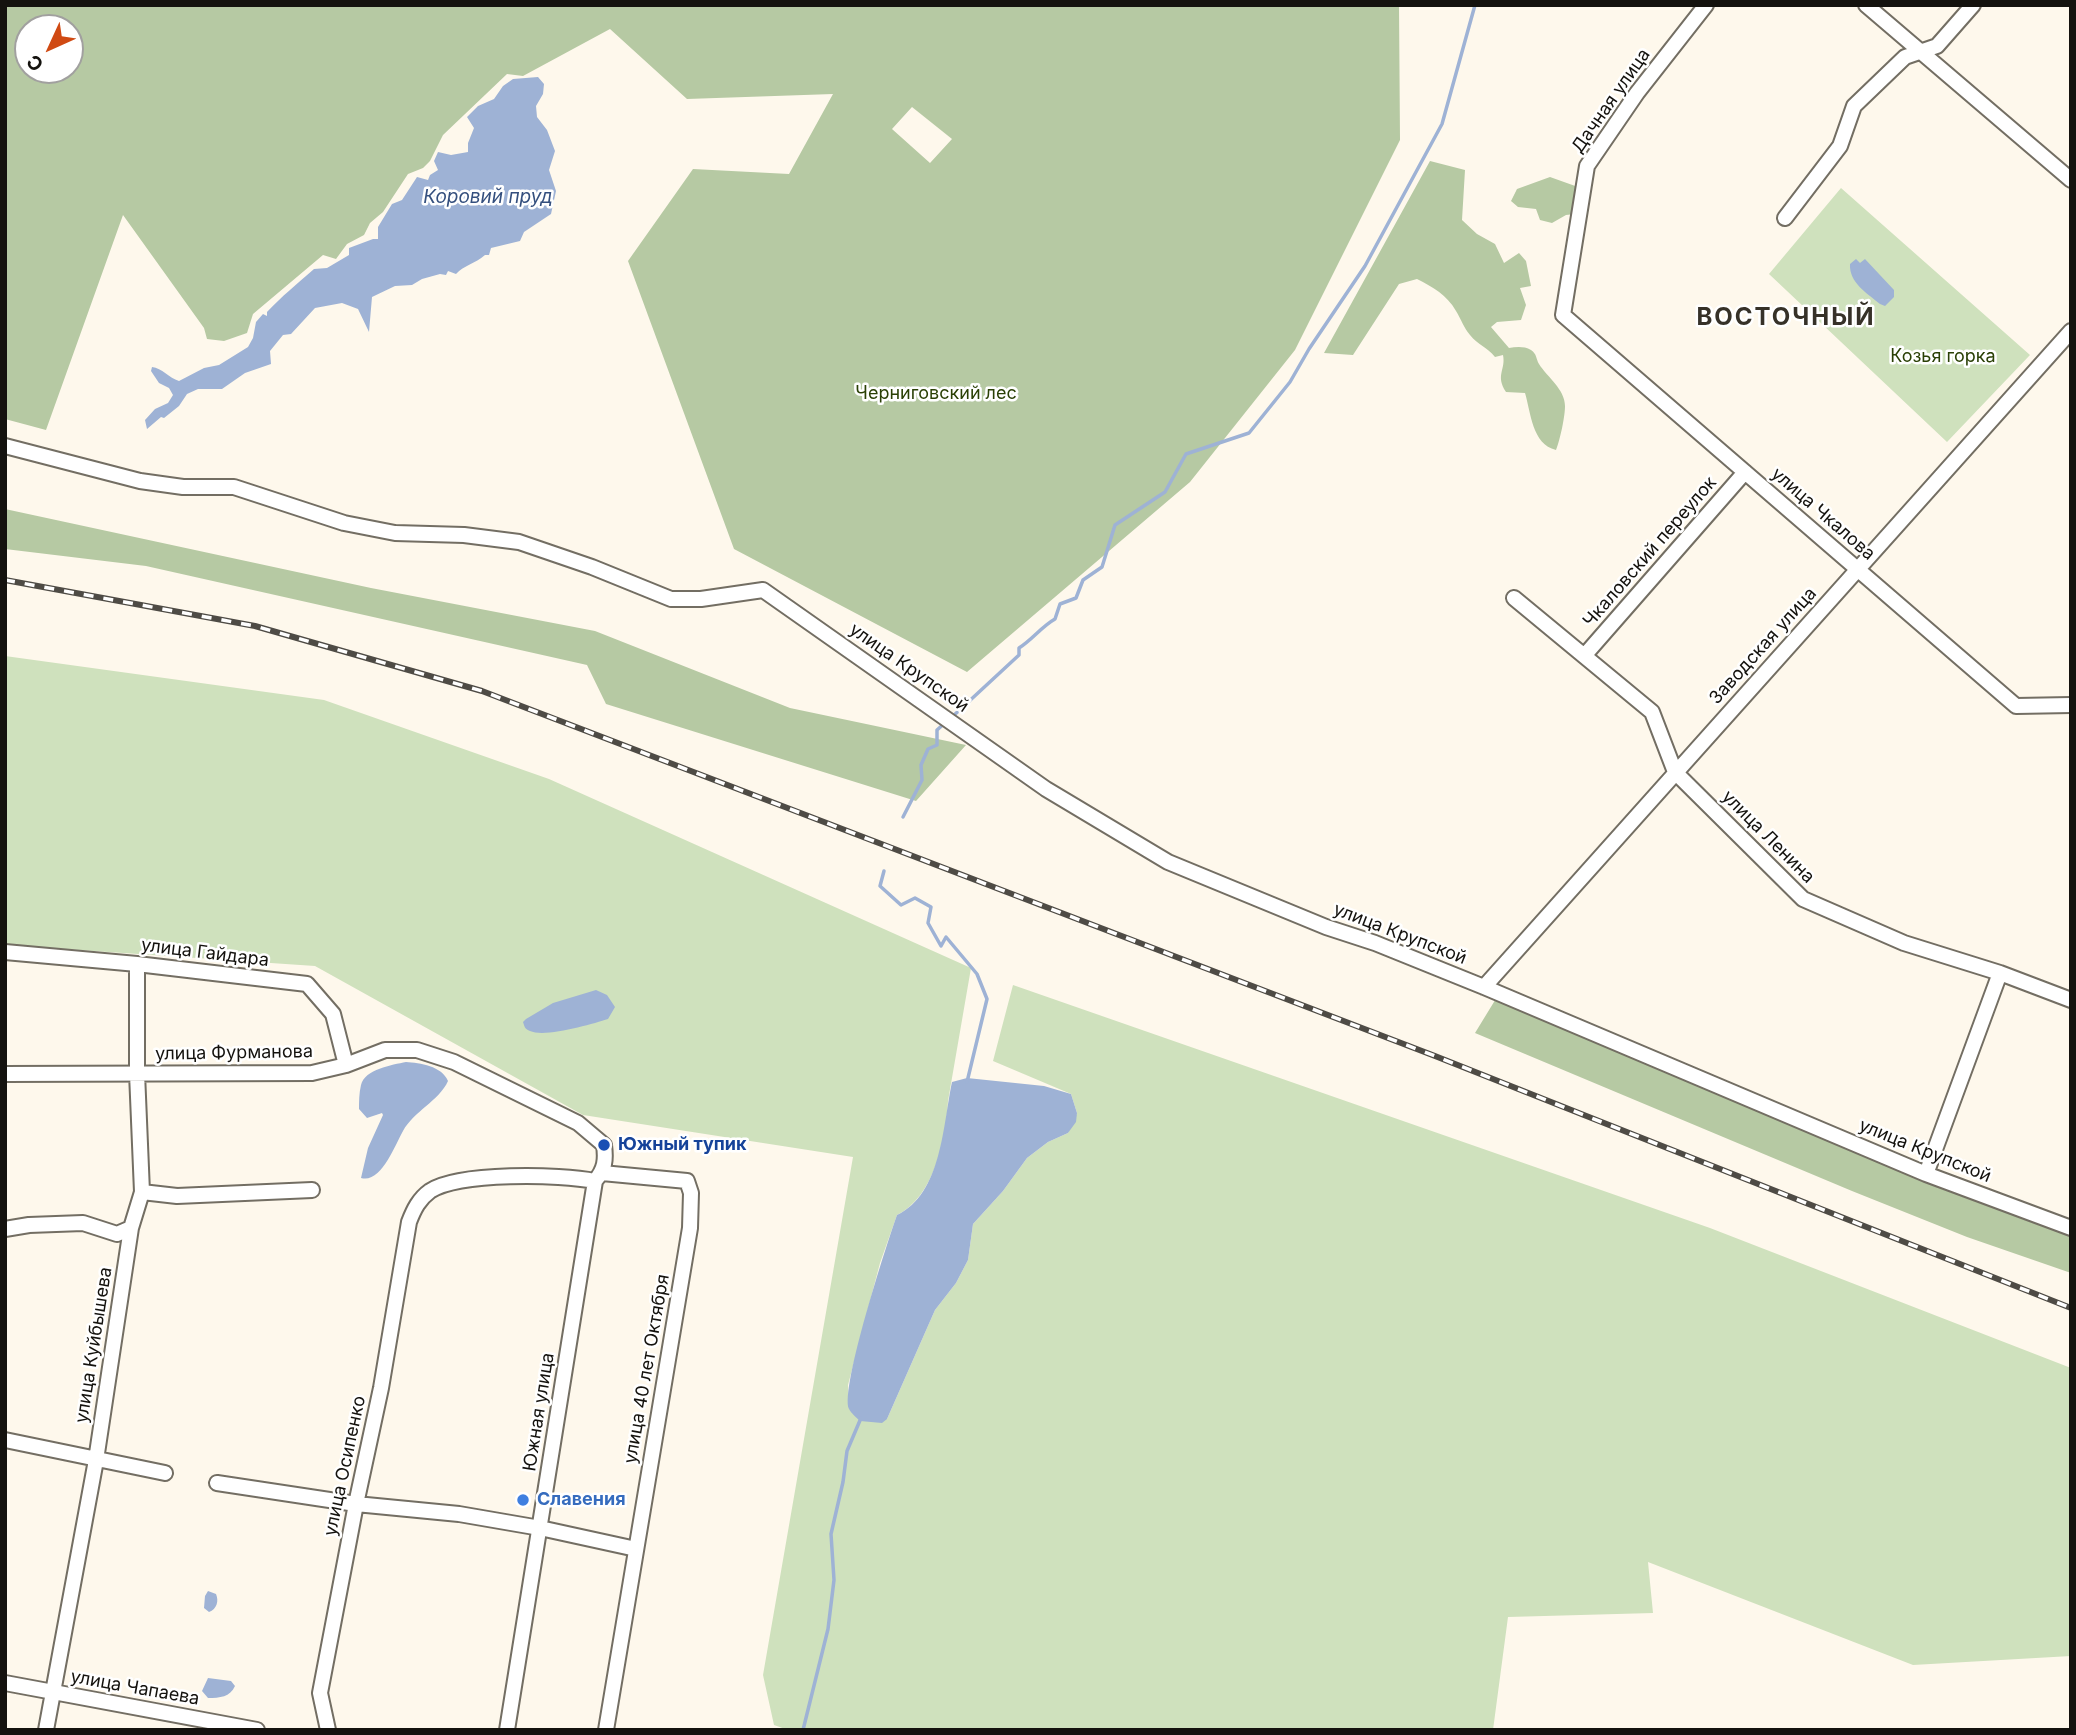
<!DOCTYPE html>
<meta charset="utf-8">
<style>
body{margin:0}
#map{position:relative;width:2076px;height:1735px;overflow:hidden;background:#fef8ec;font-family:Inter,sans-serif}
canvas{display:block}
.frame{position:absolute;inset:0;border:7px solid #14120e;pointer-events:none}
.north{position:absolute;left:14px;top:14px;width:70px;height:70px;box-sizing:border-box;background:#fff;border:2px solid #a1a09f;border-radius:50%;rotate:225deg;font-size:19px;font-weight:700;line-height:28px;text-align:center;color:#14120e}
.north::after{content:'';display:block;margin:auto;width:24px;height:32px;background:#d04a13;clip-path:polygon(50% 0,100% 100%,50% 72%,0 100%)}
</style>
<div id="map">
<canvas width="2076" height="1735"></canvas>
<div class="frame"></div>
<div class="north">С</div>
</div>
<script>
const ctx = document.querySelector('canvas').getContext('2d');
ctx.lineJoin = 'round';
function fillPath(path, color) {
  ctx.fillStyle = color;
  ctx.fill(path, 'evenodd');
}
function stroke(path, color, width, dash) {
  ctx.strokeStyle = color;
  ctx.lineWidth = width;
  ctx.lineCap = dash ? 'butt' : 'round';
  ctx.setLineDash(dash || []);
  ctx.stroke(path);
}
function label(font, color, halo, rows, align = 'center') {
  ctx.font = font + ' Inter,sans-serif';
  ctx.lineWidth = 5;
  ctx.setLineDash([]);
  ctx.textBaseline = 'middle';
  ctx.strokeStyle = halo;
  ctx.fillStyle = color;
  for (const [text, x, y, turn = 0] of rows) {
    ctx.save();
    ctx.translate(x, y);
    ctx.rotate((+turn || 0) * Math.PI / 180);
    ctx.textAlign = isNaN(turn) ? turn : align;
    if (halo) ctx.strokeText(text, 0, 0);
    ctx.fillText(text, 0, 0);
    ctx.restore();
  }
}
const green = new Path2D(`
 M1841 188 2030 355 1947 442 1769 274Z
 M5 656 324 700 549 779 971 968 948 1101C946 1139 934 1197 897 1215L880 1263 848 1385 849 1409 887 1419 935 1310 956 1283 968 1260 973 1224 1003 1191 1027 1158 1048 1142 1068 1133 1077 1113 1071 1094 993 1061 1013 985 1710 1228 2071 1368V1656L1913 1665 1648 1562 1653 1613 1508 1617 1493 1730H788L774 1725 763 1675 853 1157 583 1115 315 966 5 945Z`);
const forest = new Path2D(`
 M5 5H1399L1400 140 1295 350 1190 482 967 672 734 549 628 261 693 169 789 174 833 94 687 99 610 29 523 76 507 74 443 135 430 161 423 168 408 174 383 212 370 223 364 235 347 244 336 259 323 255 253 314 247 333 224 341 207 339 204 328 123 215 46 430 5 419ZM70 28V70H28V28ZM912 107 952 139 930 163 892 129Z
 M1430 161 1465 170 1462 220 1477 234 1495 244 1504 263 1519 253 1526 261 1531 286 1520 288 1526 305 1521 320 1497 322 1491 327 1509 348C1516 347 1524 346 1531 350 1537 354 1536 359 1539 364 1547 377 1565 389 1565 406 1565 417 1560 440 1556 450 1532 444 1531 413 1525 393L1506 392C1495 375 1506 370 1503 355L1495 357C1487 347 1478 345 1470 335 1464 328 1461 319 1456 311 1447 295 1433 287 1417 279L1399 284 1353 355 1324 353Z
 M1550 177 1578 187 1575 214 1566 215 1552 223 1540 220 1536 209 1518 207 1511 201 1517 189Z
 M5 509 371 588 595 631 790 708 966 745 916 801 606 704 587 665 146 566 5 549Z
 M1497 997 2071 1233V1273L1967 1237 1852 1191 1475 1033Z`);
const water = new Path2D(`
 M538 77 544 84 543 94 536 106 537 117 547 130 555 151 549 170 556 191 551 214 524 232 520 241 491 248 489 255H485C475 264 464 265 456 274L448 271 446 275 440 274 422 279 412 285 395 286 372 297 369 332 358 309 342 303 315 308 291 334 283 335 270 351 271 364 245 373 222 389H198L187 394 179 406 164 418 161 417 147 429 145 420 155 409 168 403 173 395 169 388 159 383 151 371 152 367C162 368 169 378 179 381L204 368 219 365 248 347 253 338 256 322 263 314 267 316V312C282 296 297 284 314 269L327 268 349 255V248L373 239H378V227L392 204 402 200 417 177 428 180 430 175 438 170 434 161 438 152 451 155 468 152V143L474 128 467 117 478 106 494 99 503 86 513 79Z
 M1856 259 1860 263 1865 259 1894 290V297L1885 306 1880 304C1867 293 1849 283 1850 264Z
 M596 990 607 995 615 1007 608 1019C592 1024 545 1038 530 1031 525 1029 525 1028 523 1022L526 1019 553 1003Z
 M406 1062C420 1063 442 1066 448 1081 439 1101 414 1111 403 1131 395 1145 381 1184 361 1178L368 1148 383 1115 382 1113 367 1118 359 1109C359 1102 359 1093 361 1085 365 1069 392 1065 406 1062Z
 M967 1078 1044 1086 1071 1094 1077 1113 1076 1122 1068 1133 1048 1142 1027 1158 1003 1191 973 1224 968 1260 956 1283 935 1310 887 1419 882 1423 860 1421C857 1418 851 1413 849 1409 840 1388 887 1243 897 1215 942 1194 943 1124 952 1082Z
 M208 1591 216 1594C219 1601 217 1609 209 1612L204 1608 205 1596Z
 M208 1678 231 1681 235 1686C230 1697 220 1698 208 1698L202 1691Z`);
const stream = new Path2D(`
 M952 717 1019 655V648C1033 639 1041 627 1055 619L1060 604 1076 598 1083 580 1102 567 1115 525 1165 492 1186 454 1249 433 1290 382 1309 349 1365 266 1442 124 1475 5
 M903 817 922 780 921 765 928 749 937 745V730L946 722
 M884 871 880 886 901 905 915 898 931 907 928 923 941 946 946 937 977 974 987 999 967 1082
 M803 1730 828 1629 834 1580 831 1534 843 1482 847 1451 861 1418`);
const minor = new Path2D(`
 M1706 5 1637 93 1587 166 1563 315 2016 706 2071 705
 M1866 5 2071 180
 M1785 218 1840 146 1854 106 1905 57 1937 46 1973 5
 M5 446 140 481 183 487H234L344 523 395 533 464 535 519 542 592 567 671 599H701L763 590 1046 789 1168 862 1326 927 1375 943 1484 987 1926 1174 2071 1228
 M1514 598 1652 712 1675 772 1803 899 1904 943 2000 973 2071 1000
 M1584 656 1745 472
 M5 952 137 964 307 984 333 1014 346 1065
 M1484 987 2071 331
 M5 1074 312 1073 346 1065 385 1050H417L454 1062 578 1123 604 1145C606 1160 605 1169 595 1181L507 1730
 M602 1173 687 1181 691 1193 690 1228 606 1730
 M1926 1174 2000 973
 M142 1192 177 1196 312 1190
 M5 1229 29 1225 83 1223 117 1234 131 1228
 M5 1440 165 1473
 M217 1483 356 1504 459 1514 540 1528 636 1549
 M5 1683 257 1730
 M46 1730 96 1460 131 1228 142 1192 137 1073V964
 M328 1730 320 1693 356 1504 381 1388 409 1222C414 1209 419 1199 430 1191 459 1172 560 1174 595 1181`);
const rail = new Path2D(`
 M5 580 255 626 482 691 1435 1056 2071 1308`);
const markers = [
 [604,1145,7,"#1a4fb4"],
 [523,1500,7,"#3f7fe0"]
];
const streetNames = [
 ["Дачная улица",1611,101,-55],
 ["улица Чкалова",1823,514,41],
 ["Чкаловский переулок",1650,552,-49],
 ["Заводская улица",1763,646,-48],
 ["улица Крупской",909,668,35],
 ["улица Ленина",1768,837,45],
 ["улица Крупской",1400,934,21],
 ["улица Гайдара",205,953,7],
 ["улица Фурманова",234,1053,-1],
 ["улица Крупской",1925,1151,22],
 ["улица Куйбышева",94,1345,-81],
 ["улица 40 лет Октября",647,1369,-80],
 ["Южная улица",539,1412,-81],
 ["улица Осипенко",345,1466,-78],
 ["улица Чапаева",135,1688,10]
];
const parkNames = [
 ["Козья горка",1943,357],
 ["Черниговский лес",936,394]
];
const transitNames = [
 ["Южный тупик",618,1145]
];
const shopNames = [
 ["Славения",537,1500]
];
const waterNames = [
 ["Коровий пруд",488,197]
];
const districtNames = [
 ["ВОСТОЧНЫЙ",1786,318]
];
fillPath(green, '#cfe1bd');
fillPath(forest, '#b6c9a3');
fillPath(water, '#9eb2d5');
stroke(stream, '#9eb2d5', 3.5);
stroke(minor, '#736e63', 18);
stroke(minor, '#fff', 14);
stroke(rail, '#4e4b45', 6);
stroke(rail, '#fff', 3.5, [10]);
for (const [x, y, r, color] of markers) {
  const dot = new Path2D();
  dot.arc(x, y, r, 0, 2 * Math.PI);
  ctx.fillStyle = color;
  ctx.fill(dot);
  stroke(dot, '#fff', 2.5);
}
label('18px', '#14120e', '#fff', streetNames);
label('18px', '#2a4005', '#fff', parkNames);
label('bold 18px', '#164399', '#fff', transitNames, 'left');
label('bold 18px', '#366cbe', '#fff', shopNames, 'left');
label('italic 19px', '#344f7e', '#fff', waterNames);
ctx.letterSpacing = '2px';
label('bold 24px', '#363128', '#fff', districtNames);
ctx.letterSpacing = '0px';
</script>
